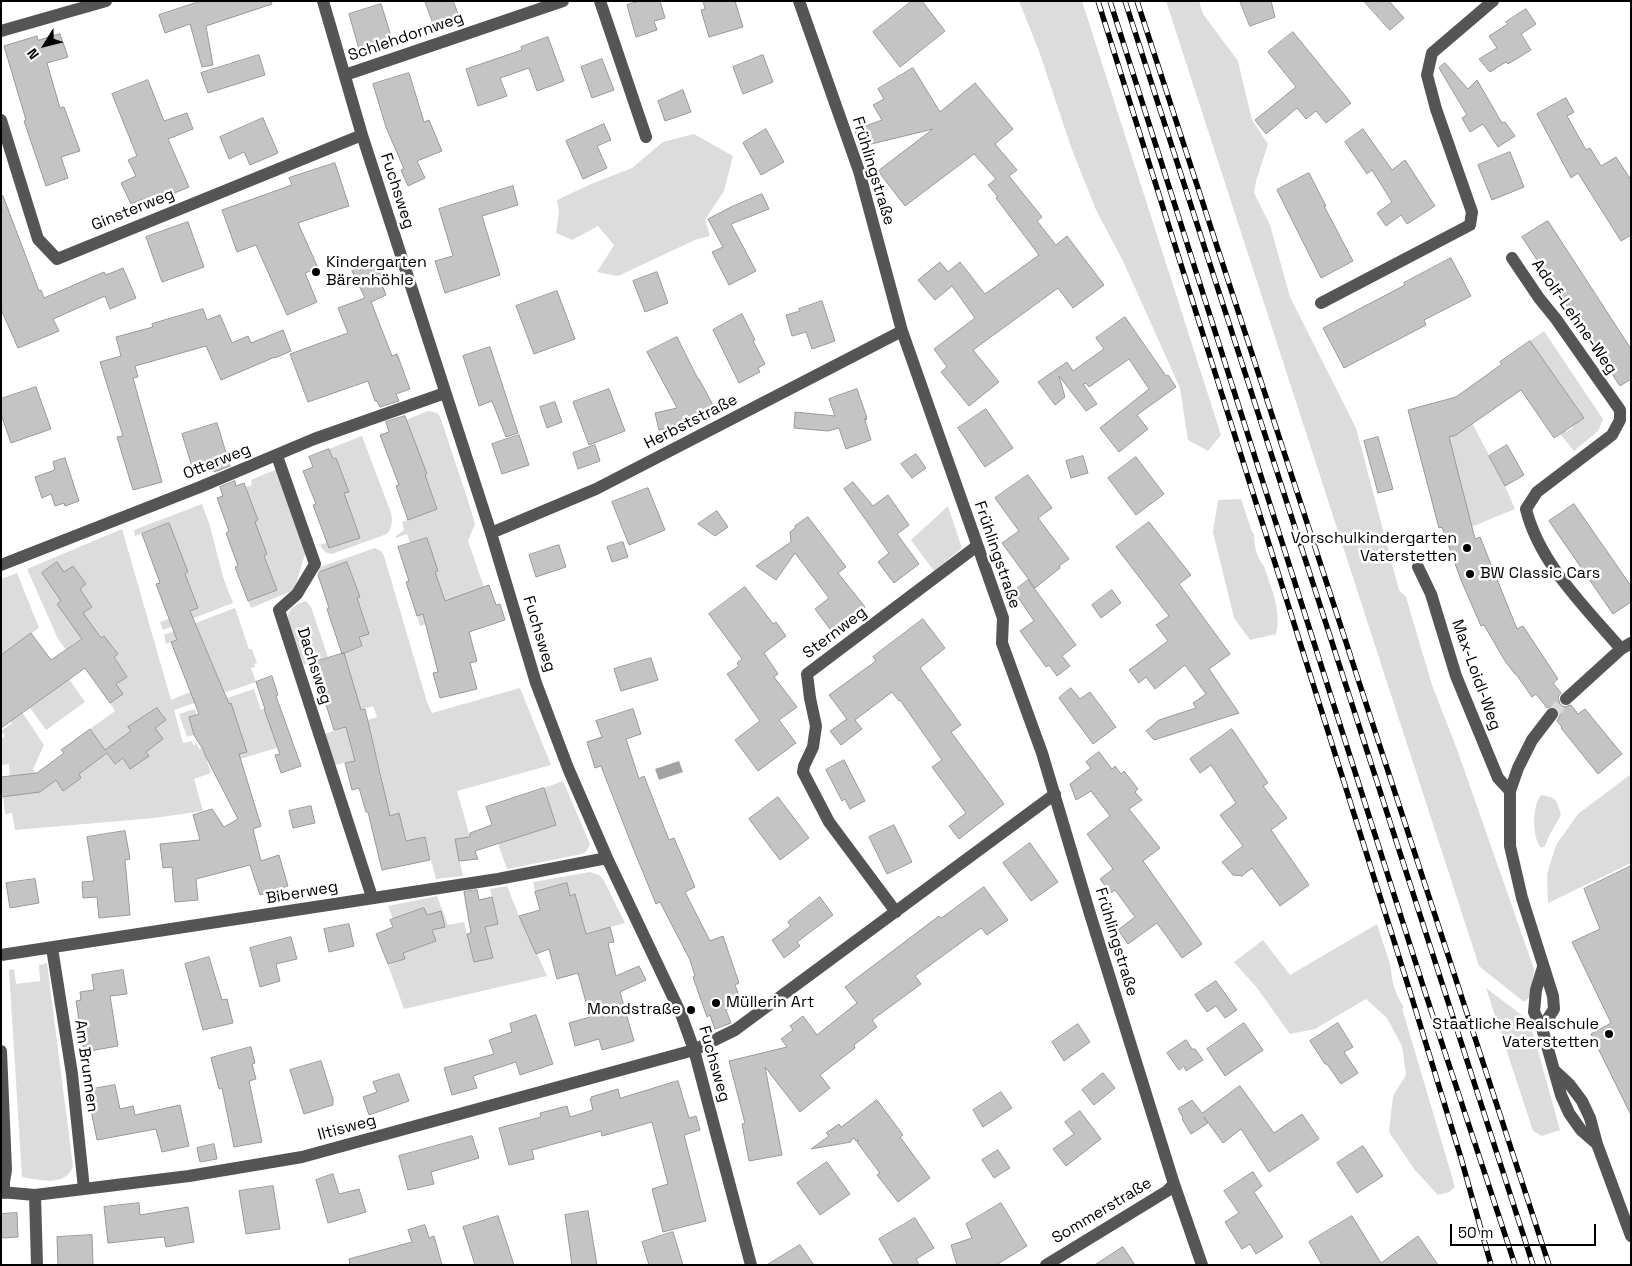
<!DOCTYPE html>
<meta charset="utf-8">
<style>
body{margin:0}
#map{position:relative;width:1632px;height:1266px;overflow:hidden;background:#fff;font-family:"Space Grotesk",sans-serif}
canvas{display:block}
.frame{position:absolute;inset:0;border:2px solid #000;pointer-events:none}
.north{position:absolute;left:20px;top:20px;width:50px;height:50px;-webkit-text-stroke:4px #fff;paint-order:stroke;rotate:234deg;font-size:14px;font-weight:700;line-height:20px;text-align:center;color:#000}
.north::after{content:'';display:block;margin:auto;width:18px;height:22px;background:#000;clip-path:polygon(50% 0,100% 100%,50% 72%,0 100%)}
.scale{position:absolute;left:1450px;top:1224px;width:146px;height:22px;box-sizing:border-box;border:2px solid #000;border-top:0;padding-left:6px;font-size:15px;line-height:18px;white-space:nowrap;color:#000;-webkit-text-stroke:4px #fff;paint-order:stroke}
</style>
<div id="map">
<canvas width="1632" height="1266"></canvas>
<div class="frame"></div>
<div class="north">N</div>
<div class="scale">50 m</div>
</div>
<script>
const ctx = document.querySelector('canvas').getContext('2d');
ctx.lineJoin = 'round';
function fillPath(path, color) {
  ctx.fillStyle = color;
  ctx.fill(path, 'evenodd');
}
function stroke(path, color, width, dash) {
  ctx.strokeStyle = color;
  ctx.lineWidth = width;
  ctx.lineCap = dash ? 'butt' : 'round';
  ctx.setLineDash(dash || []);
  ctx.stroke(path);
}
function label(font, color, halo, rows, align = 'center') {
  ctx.font = font + ' "Space Grotesk",sans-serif';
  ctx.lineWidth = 5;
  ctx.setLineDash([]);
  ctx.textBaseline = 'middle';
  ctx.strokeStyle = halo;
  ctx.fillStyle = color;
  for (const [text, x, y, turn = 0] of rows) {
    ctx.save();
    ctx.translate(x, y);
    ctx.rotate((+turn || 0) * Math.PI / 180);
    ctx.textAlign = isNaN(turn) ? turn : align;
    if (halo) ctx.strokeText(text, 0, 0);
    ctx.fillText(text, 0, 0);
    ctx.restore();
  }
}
const green = new Path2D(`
 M1019 1H1082L1221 435 1208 451 1188 440 1180 388 1123 261 1096 210 1071 147 1039 51Z
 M1166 1H1199L1203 14 1238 61 1252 120 1268 144 1256 181 1254 193 1270 225 1290 297 1356 428 1399 590 1406 597 1432 685 1458 752 1534 969 1531 996 1524 1002 1479 966Z
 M694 134 733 156 724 191 705 220 710 236 695 240 618 276 597 272 614 245 598 226 572 240 556 233 559 212 557 200 591 184 632 168 663 142Z
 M1544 331 1603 419 1598 431 1574 451 1560 434 1566 430 1567 432 1573 428 1572 426 1584 418 1530 341Z
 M428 411 437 413 440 416 471 510 475 524 468 541 484 587 477 607 420 626 417 616 446 606 435 572 438 571 427 538 410 543 407 534 396 538V536L404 530 402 522 437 508 424 475 427 474 406 420Z
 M1470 419 1505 486 1515 509 1471 527 1448 434Z
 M362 436 391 513C393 521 392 527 387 534L332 554C326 553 323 551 320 545L328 542 330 548 360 538 344 493 348 492 336 458 333 459 329 449Z
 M277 469 306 551 294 590 251 608 248 601 277 590 264 556 267 554 254 522 258 520 245 487 252 485 251 480Z
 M1241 499 1252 532 1254 533C1254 544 1256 557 1264 566 1271 588 1282 611 1276 634L1250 640 1234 618 1213 532 1218 500Z
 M202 504 210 526 223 577 233 603 163 630 160 622 198 608 185 574 188 572 169 523 135 536 134 530Z
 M948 506 962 548 934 571 911 540Z
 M122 529 171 700 219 680 199 631 166 644 164 635 235 608 249 649H252L257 663 254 664 255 667 251 668 256 682 174 710 183 743 192 741 193 745 197 744 199 749 203 748 211 773 194 779 203 811 154 818 15 830 12 813 5 814 3 797 28 793 25 775 10 776 9 764 1 765V740L5 736 1 731 12 723 10 721 22 712 44 745 33 769 46 787 56 780 63 791 81 778 79 774 96 761 88 750 90 729 115 711 110 703 123 694 116 684 127 677 113 657 117 654 104 636 95 643 88 634 66 650 58 639 27 569Z
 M375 548 381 551 384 556 427 702 432 713 520 688 551 765 457 791 470 837 455 839 463 876 436 879 425 837 406 841 399 813 390 816 388 807H385L378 783 383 782 373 743 352 748 355 761 334 765 324 734 377 717 373 706 361 710 351 679 330 658 362 647 359 637 369 633 357 598 360 597 348 563 317 573 320 567Z
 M17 573 39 628 1 655V579Z
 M306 601 311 607 328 657 304 665C300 654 284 622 289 612 292 606 300 603 306 601Z
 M69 679 85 702 46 730 30 708Z
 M254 689 261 710 264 709 275 741 291 736 293 743 224 764 223 759 246 752 208 711 206 705Z
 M195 709 196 715 193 716 194 735 187 737 179 714Z
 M1631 774V863L1548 903 1547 874 1556 845 1578 814Z
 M563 781 590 844 586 852 582 854 507 869 498 844 556 825 544 788Z
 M1541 795C1557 797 1557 801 1561 815L1549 836 1545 846 1541 848C1532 838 1532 805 1541 795Z
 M590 872 599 875 603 879 625 923 534 947 547 976 404 1009 388 965 405 959 403 953 436 941 424 908 393 919 388 906 437 896 448 925 464 922 474 962 493 958 485 927 498 924 490 889 507 886 519 916 530 940 579 910 576 895 570 896 567 883 535 892 533 882Z
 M1377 924 1391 967C1391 980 1396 997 1404 1007L1402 1008 1455 1187 1449 1192 1438 1195 1414 1169 1389 1132 1393 1096 1406 1075 1402 1046 1387 1018 1366 999 1315 1029 1290 1034 1257 988 1234 962 1263 940 1290 975Z
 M47 963 73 1167C65 1187 39 1180 22 1177L9 970 14 969 16 984 40 981 39 965Z
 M1486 988 1527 1019 1533 1033 1560 1130 1542 1136 1533 1131Z`);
const water = new Path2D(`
 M679 761 683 772 659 780 655 769Z`);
const building = new Path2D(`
 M201 1H271L272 4 206 26 213 65 202 67 190 24 165 33 159 15Z
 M425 1H453L459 16 434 25Z
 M640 1H660L665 18 654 21 657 30 636 37 627 5Z
 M703 1H735L743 27 709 37 701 10 705 9Z
 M912 1H922L945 31 900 67 873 32Z
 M1240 1H1271L1275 17 1250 26Z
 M1364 1H1389L1404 18 1390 30Z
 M381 4 392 39 359 49 349 14Z
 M1526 9 1536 24 1521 34 1531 50 1508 64 1506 62 1490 72 1479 59 1497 48 1489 36 1508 24 1506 22Z
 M1293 32 1351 103 1326 123 1316 111 1306 119 1297 108 1266 134 1255 120 1296 87 1268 52Z
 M60 34 68 57 47 63 60 108 64 107 80 151 61 157 68 178 46 186 24 121 26 120 4 46 37 36 38 40Z
 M548 37 564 81 537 91 529 68 500 78 507 96 478 106 466 69 522 50 521 47Z
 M259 55 265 75 208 93 201 73Z
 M763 55 773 82 743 94 733 67Z
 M602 59 614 90 592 98 581 67Z
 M1445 63 1468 89 1477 80 1502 123 1505 122 1515 136 1498 147 1483 124 1470 132 1462 118 1467 115 1439 68Z
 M913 68 940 112 975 83 1013 129 995 144 1017 170 1009 176 1042 217 1037 221 1056 245 1067 236 1104 285 1073 308 1058 288 973 350 999 382 969 406 941 372 947 367 934 349 975 318 952 286 935 300 918 280 940 262 948 272 960 262 985 294 1039 255 996 198 998 197 988 185 996 179 974 154 905 206 878 171 933 129 859 147 855 130 882 120 873 105 884 99 878 89Z
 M409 73 424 122 429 120 442 151 417 161 425 178 408 186 401 170 404 169 386 127 373 84Z
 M148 80 164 121 187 113 193 129 168 139 189 187 146 205 143 199 131 204 121 183 136 176 128 160 137 156 112 94Z
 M683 90 691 112 665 121 658 101Z
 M1566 98 1574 112 1567 116 1586 150 1590 148 1601 166 1616 157 1631 180V235L1621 241 1578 173 1571 178 1537 114Z
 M263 118 278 153 250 165 244 152 229 159 220 137Z
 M604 124 611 140 597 146 607 168 583 179 566 141Z
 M766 129 784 162 761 175 743 143Z
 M1363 129 1392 170 1405 160 1435 206 1407 224 1401 215 1386 226 1377 213 1392 202 1372 170 1367 174 1345 142Z
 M1510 152 1524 187 1492 200 1478 165Z
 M335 163 349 206 298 223 318 268 305 273 317 302 287 315 256 245 237 252 222 210 292 185 289 178Z
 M1309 173 1326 206H1324L1353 261 1321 278 1277 190Z
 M513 186 518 205 482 216 500 275 445 293 435 261 453 256 439 209Z
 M762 194 769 209 731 224 756 271 729 285 712 252 723 247 708 219 731 207Z
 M1 196H3L39 291 41 290 44 298 104 272 106 275 123 268 136 298 110 309 105 296 53 319 59 331 18 348 1 309Z
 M1548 221 1631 349V379L1620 386 1522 237Z
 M188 222 204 267 162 282 146 237Z
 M1451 258 1471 296 1424 320 1426 325 1344 368 1323 328 1405 285 1404 283Z
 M375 260 385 280 381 282 386 295 371 302 392 356 397 354 410 389 396 394 399 401 380 407 377 401H375L368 381 308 402 290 354 348 333 338 308 365 298 352 271Z
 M657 272 668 303 645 312 633 281Z
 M557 291 575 339 534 354 516 306Z
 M822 301 835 341 812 349 806 332 792 336 786 315 800 311 799 309Z
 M203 309 207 320 220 315 232 343 248 336 251 343 283 330 291 351 275 358V357L221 380 206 346 135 366 138 377 133 378 162 482 133 490 117 437 123 436 100 362 121 356 116 337 153 327 152 324Z
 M742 314 755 340 753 341 765 364 758 368 760 372 739 383 713 330Z
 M1125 317 1166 376 1168 375 1176 387 1137 415 1148 429 1119 452 1100 428 1149 389 1129 359 1089 387 1086 383 1083 384 1097 404 1086 411 1059 376 1065 397 1055 405 1038 382 1067 362 1073 371 1104 349 1096 338Z
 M677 337 698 379H699L713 405 669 428 659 430 655 413 677 408 647 352Z
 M1530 341 1584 418 1554 438 1521 390 1456 435 1449 437 1475 539 1480 537 1517 629 1523 626 1558 679 1553 683 1561 693 1558 697 1560 704 1564 707 1571 705 1578 714 1585 709 1622 754 1598 774 1561 728 1562 727 1557 721 1560 715 1557 708 1553 706 1547 708 1536 694 1532 697 1516 674H1515L1505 661 1484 625 1481 626 1461 580 1442 527 1439 528 1408 410 1456 397 1502 364 1500 362Z
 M490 347 518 433 506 437 492 401 479 406 463 356Z
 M36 387 51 429 11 443 1 414V399Z
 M609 389 625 431 589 445 573 402Z
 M857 389 867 418 864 419H867L865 420 871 440 846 449 839 428 828 431 794 428 795 412 835 416 829 399Z
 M555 402 562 422 547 428 540 407Z
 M986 409 1013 448 985 467 958 428Z
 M405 416 427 474 425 475 437 509 408 520 396 486 399 485 380 435 389 432 386 422Z
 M217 423 230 466 214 472 212 467 194 473 182 434Z
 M519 435 529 465 502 474 492 444Z
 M1378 437 1393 489 1378 493 1364 441Z
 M595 445 600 461 578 469 573 453Z
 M1507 445 1524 475 1505 486 1489 456Z
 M329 449 333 459 336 458 349 492 344 493 360 538 329 548 313 505 316 504 303 471 313 467 309 457Z
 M916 454 926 468 912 478 901 464Z
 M1083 456 1088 473 1071 478 1066 461Z
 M1136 457 1164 494 1136 515 1108 478Z
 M65 458 79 501 65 506 64 503 55 506 51 494 42 498 35 477 55 470 53 462Z
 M1028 475 1052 508 1038 518 1069 559 1059 566 1060 568 1035 588 1002 543 1019 531 995 498Z
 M235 481 236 486 244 483 258 520 255 522 267 554 264 556 277 590 248 601 235 567 238 566 226 533 229 531 217 498 223 496 220 487Z
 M853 482 873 506 888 495 909 525 897 534 919 564 894 583 878 562 889 553 844 489Z
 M648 488 665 530 629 545 612 502Z
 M1574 504 1631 586V602L1613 614 1549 521Z
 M717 511 728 527 715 536 698 524Z
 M808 517 846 567 838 573 865 607 833 633 815 609 829 598 795 553 776 580 756 566 791 542 790 532 796 527 795 526Z
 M1149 522 1191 575 1179 584 1230 654 1209 669 1239 713 1154 740 1146 731 1159 720 1196 708 1193 703 1206 694 1185 665 1155 689 1146 677 1139 683 1129 670 1168 641 1156 625 1169 616 1116 547Z
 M169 523 188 572 185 574 198 608 190 611 229 704 231 703 247 752 239 754 261 826 253 829 261 861 279 855 288 886 260 895 250 865 196 879 198 900 175 902 172 867 163 868 160 844 200 840 193 815 212 809 224 827 238 819 205 755 203 748H202L194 735 189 717 199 714 171 642 177 640 156 584 160 583 142 534Z
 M427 538 438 571 435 572 445 601 489 585 496 605 500 604 505 620 469 632 477 661 470 663 477 689 440 698 433 673 438 672 423 614 417 616 406 582 409 581 398 547Z
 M623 542 628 557 612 562 607 547Z
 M559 545 566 567 536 577 529 555Z
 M57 562 64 572 73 566 86 584 80 589 92 607 83 613 101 638 104 636 118 654 114 657 127 677 116 684 123 694 110 703 85 668 1 728V655L31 633 51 660 82 639 57 604 61 601 42 573Z
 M347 562 360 597 357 598 369 634 359 637 362 646 342 654 327 609 329 608 318 575 320 572Z
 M1028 580 1076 645 1062 656 1070 666 1057 676 1049 665 1046 667 1020 631 1034 621 1014 591Z
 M745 587 773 624 776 622 786 636 764 653 778 674 774 677 797 707 779 720 796 743 758 771 735 740 760 721 727 674 739 666 737 663 742 659 709 614Z
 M1112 590 1121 603 1101 618 1092 605Z
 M923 619 945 648 920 668 961 725 951 732 1004 804 959 839 949 826 966 813 932 767 942 760 900 700 899 701 892 692 855 720 862 729 841 745 830 731 847 719 829 695 876 661 873 657Z
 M344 653 361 710 365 709 390 816 399 813 406 841 425 837 430 860 382 870 368 812H366L359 788 352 790 345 763 355 761 346 727 334 730 321 688 323 687 315 662Z
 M651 658 658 680 621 691 614 669Z
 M272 676 278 695 276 696 301 766 281 773 275 755 280 754 264 709H265L256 682Z
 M1071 688 1080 699 1090 692 1116 727 1093 744 1059 698Z
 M157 708 166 720 155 728 163 739 146 752 149 756 130 769 123 758 115 764 107 753 79 774 81 778 63 791 56 780 40 792 1 797V777L37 773 64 753 61 750 90 729 105 750 131 731 128 727Z
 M633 709 641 734 626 739 639 779 644 776 669 840 674 838 695 887 685 892 710 941 723 936 739 983 735 985 742 1004 726 1010 731 1023 715 1029 710 1015 707 1017 693 977 695 976 690 960 660 902 656 904 633 848 601 766 595 768 587 742 602 737 596 721Z
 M1232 729 1268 783 1263 786 1287 818 1271 830 1309 885 1280 906 1252 868 1242 876 1233 875 1222 862 1243 846 1220 815 1236 803 1211 765 1200 773 1190 759Z
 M1099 752 1112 769 1115 766 1121 774 1124 771 1138 789 1135 792 1142 800 1129 809 1160 848 1143 861 1202 944 1182 958 1157 923 1128 944 1118 930 1135 917 1115 890 1111 893 1100 879 1113 869 1087 834 1110 816 1091 791 1076 800 1070 784 1091 768 1086 762Z
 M844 760 865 801 850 809 845 799 842 801 826 770Z
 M544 788 556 825 475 851 478 859 459 861 455 839 470 837V833L492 825 486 807Z
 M778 797 809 838 780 860 749 819Z
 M311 806 315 823 293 828 289 811Z
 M894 825 912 862 887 874 869 837Z
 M125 831 130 859 125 860 130 915 99 918 97 897 83 898 82 882 94 881 87 837Z
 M1030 843 1058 882 1031 901 1003 863Z
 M1631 866V1115L1591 1034 1611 1023 1572 942 1600 929 1584 889Z
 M35 879 39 903 10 908 6 883Z
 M567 883 570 896 575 894 586 934 610 927 614 942 608 943 616 976 639 966 646 980 620 992 634 1041 602 1050 599 1039 575 1046 569 1023 590 1017 578 973 557 979 549 949 536 954 519 916 540 910 535 892Z
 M984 887 1008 920 987 935 981 928 915 976 921 984 872 1020 877 1027 854 1045 855 1048 820 1075 830 1088 800 1112 765 1067 782 1155 749 1161 742 1124 745 1123 729 1061 787 1047 781 1039 793 1030 790 1026 803 1016 817 1035 857 1003 845 987 939 916 941 918Z
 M477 890 479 900 492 897 498 924 485 927 493 958 474 962 467 934 471 933 464 892Z
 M820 897 833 915 797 942 800 946 784 958 772 940 791 926 788 922Z
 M424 908 427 915 441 911 445 927 432 930 436 941 403 953 405 959 388 964 376 934 393 927 390 920Z
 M349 924 354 946 329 952 324 929Z
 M291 937 297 959 276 964 280 981 260 987 250 948Z
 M209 957 222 1000 227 999 233 1023 203 1030 185 964Z
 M123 970 127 994 110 996 118 1046 84 1052 76 1001 81 1000 80 992 94 990 92 975Z
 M1216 981 1237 1010 1225 1018 1216 1006 1207 1012 1195 995Z
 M536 1015 553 1064 520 1075 516 1062 473 1076 477 1088 452 1095 444 1068 494 1054 489 1040 512 1032 510 1024Z
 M1244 1023 1263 1050 1225 1076 1207 1049Z
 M1338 1023 1353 1047 1344 1052 1358 1073 1341 1084 1327 1064H1325L1310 1041Z
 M1078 1024 1090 1042 1064 1061 1052 1042Z
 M1186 1040 1192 1049H1195L1203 1060 1186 1071 1184 1066 1179 1070 1167 1053Z
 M251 1047 255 1063 252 1064 256 1079 249 1081 262 1142 234 1147 222 1088 219 1089 211 1058Z
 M321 1061 333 1099V1105L304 1114 290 1070Z
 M1103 1073 1115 1088 1094 1105 1082 1090Z
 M399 1074 409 1101 369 1115 363 1097 377 1092 373 1082Z
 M678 1081 689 1118 696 1116 700 1130 684 1135 706 1221 663 1232 652 1189 668 1184 652 1122 602 1136 601 1131 532 1150 534 1159 509 1165 499 1128 541 1117 540 1113 567 1106 570 1117 593 1110 590 1099 592 1098 591 1097 618 1089 620 1098Z
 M115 1085 120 1109 133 1106 135 1115 180 1105 189 1146 162 1152 156 1129 97 1140 87 1090Z
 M1240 1086 1274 1133 1302 1114 1319 1139 1269 1172 1241 1129 1223 1143 1204 1117 1208 1123 1191 1134 1182 1119 1183 1118 1178 1109 1192 1100 1202 1113Z
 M1001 1092 1012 1108 983 1127 973 1110Z
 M877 1100 903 1135 900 1137 930 1178 898 1202 877 1175 880 1173 857 1142 859 1140 856 1141 854 1138 851 1140V1142L811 1149 829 1136 826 1133 839 1124 841 1127Z
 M1080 1111 1101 1139 1066 1166 1053 1149 1074 1134 1065 1122Z
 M472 1136 479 1158 431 1172 434 1184 408 1190 399 1156Z
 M214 1144 217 1159 200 1162 197 1148Z
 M1363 1146 1383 1176 1357 1193 1337 1163Z
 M998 1150 1010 1168 994 1178 982 1160Z
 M827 1162 850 1194 820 1215 797 1183Z
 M1253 1172 1262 1186 1254 1192 1283 1237 1256 1254 1250 1244 1242 1249 1225 1222 1239 1213 1224 1191Z
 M333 1174 339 1194 359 1189 366 1212 328 1223 316 1180Z
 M273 1186 280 1229 246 1234 239 1191Z
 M139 1203 140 1215 188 1207 194 1242 166 1247 164 1237 108 1243 104 1207Z
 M1001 1203 1027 1246 996 1265H957L951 1245 972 1238 966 1224Z
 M588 1211 597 1265H572L565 1215Z
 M17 1213 18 1237 1 1238V1214Z
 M498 1216 514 1265H475L463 1227Z
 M1352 1216 1381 1263 1418 1236 1438 1265H1322L1309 1242Z
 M915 1218 934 1248 916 1259 919 1265H894L879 1239Z
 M425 1225 429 1238 434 1236 442 1265H350L349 1259 412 1242 408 1230Z
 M673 1232 683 1265H649L642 1242Z
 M92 1235 93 1265H58L57 1237Z
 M800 1245 814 1265H767Z
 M1123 1247 1135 1265H1095Z`);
const minorTunnel = new Path2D(`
 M1552 714 1566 699`);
const minor = new Path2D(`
 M323 1 362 135 491 533 536 683 568 768 607 858 681 1014 694 1050 751 1265
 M600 1 646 137
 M799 1 859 171 902 331 1003 618 1002 643 1042 753 1090 914 1174 1184 1202 1265
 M1 31 106 1
 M345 75 563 1
 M1 120 38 239 57 259 362 135
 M1512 258 1539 298 1556 319 1620 410V420L1612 435 1537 492 1526 509C1539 563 1586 608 1621 649
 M1321 303 1470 225 1472 212 1436 109 1427 75 1432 53 1493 1
 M277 456 315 564 297 594 279 610 372 897
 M491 533 596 489 902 331
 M1 565 200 487 314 439 445 393
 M1418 567 1431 594 1456 676 1498 778 1510 791
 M1566 699 1621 649 1631 643
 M896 912 829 822 803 772 804 766 813 747 816 726 810 698 807 674 977 546
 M52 948 72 1074 84 1189
 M1 955 498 879 607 858
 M1543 967 1536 990 1534 1012 1542 1028 1561 1095 1569 1113 1581 1130 1597 1144
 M1542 1028 1554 1009 1553 996 1522 898 1510 846V791L1518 768 1532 740 1552 714
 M1 1051 6 1170 4 1182V1193
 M1555 1071 1570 1085 1582 1101 1590 1118 1597 1144 1631 1236
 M1 1192 35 1195 189 1176 302 1157 694 1050 735 1030 1055 794
 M35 1195 37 1265
 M1046 1265 1167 1191 1174 1184`);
const rail = new Path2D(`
 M1098 1 1411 995 1461 1158 1491 1265
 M1110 1 1424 989 1515 1265
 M1125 1 1533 1265
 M1137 1 1549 1265`);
const markers = [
 [316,272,5,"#000"],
 [1467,548,5,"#000"],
 [1470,574,5,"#000"],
 [716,1003,5,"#000"],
 [691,1010,5,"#000"],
 [1609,1034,5,"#000"]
];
const streetNames = [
 ["Schlehdornweg",406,37,-19],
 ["Frühlingstraße",873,171,73],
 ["Fuchsweg",397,191,72],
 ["Ginsterweg",133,210,-22],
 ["Adolf-Lehne-Weg",1574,317,55],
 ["Herbststraße",691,422,-27],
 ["Otterweg",217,462,-22],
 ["Frühlingstraße",997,555,71],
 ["Sternweg",835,633,-37],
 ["Fuchsweg",539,634,73],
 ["Dachsweg",314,666,72],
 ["Max-Loidl-Weg",1476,675,70],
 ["Biberweg",302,893,-10],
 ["Frühlingstraße",1116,942,73],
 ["Fuchsweg",714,1064,74],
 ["Am Brunnen",86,1066,82],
 ["Iltisweg",347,1128,-15],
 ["Sommerstraße",1102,1211,-31]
];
const poiNames = [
 ["Kindergarten",326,263],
 ["Bärenhöhle",326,281],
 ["Vorschulkindergarten",1457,539,"right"],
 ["Vaterstetten",1457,557,"right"],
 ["BW Classic Cars",1480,574],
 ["Müllerin Art",726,1003],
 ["Mondstraße",681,1010,"right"],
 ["Staatliche Realschule",1599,1025,"right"],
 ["Vaterstetten",1599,1043,"right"]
];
fillPath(green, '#dcdcdc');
fillPath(water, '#a3a3a3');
fillPath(building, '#c4c4c4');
stroke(building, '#999', 1);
stroke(minorTunnel, '#d9d9d9', 12, [12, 6]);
stroke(minor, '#555', 12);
stroke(rail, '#000', 5.5);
stroke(rail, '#fff', 4, [11]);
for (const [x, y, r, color] of markers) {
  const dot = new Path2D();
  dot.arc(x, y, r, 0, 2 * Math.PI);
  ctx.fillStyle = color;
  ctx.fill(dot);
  stroke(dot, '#fff', 2);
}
label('16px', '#000', '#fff', streetNames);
label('16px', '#000', '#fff', poiNames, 'left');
</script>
